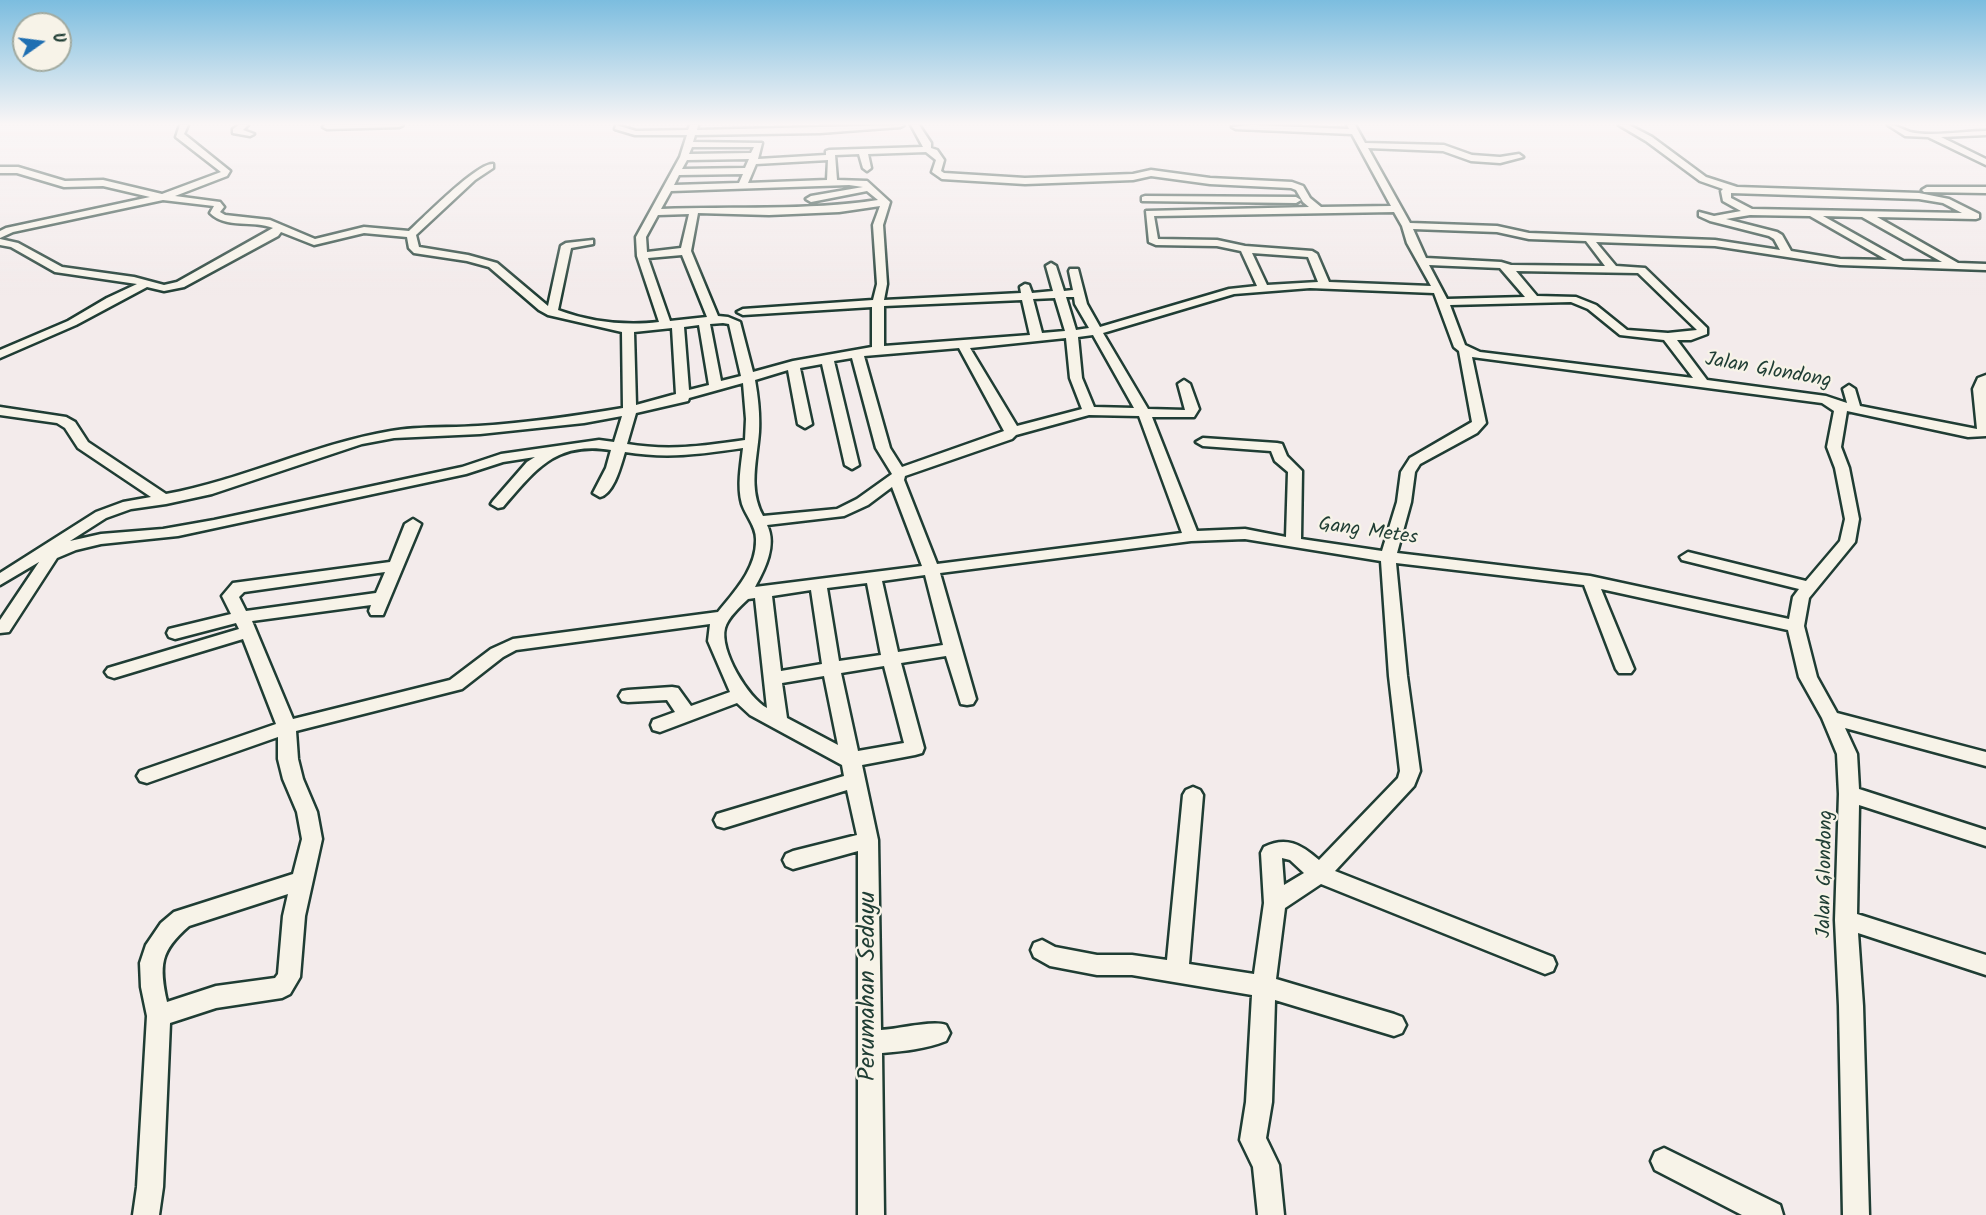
<!DOCTYPE html>
<style>
body{margin:0}
#map{position:relative;width:1986px;height:1215px;overflow:hidden;background:#f3ebeb;font-family:Kalam,sans-serif}
canvas{display:block}
.north{position:absolute;left:12px;top:12px;width:60px;height:60px;box-sizing:border-box;background:#f7f3e8;border:2px solid #a1aaa0;border-radius:50%;rotate:76deg;font-size:16px;font-weight:700;line-height:24px;text-align:center;color:#1f3d34}
.north::after{content:'';display:block;margin:auto;width:21px;height:27px;background:#1f6fb2;clip-path:polygon(50% 0,100% 100%,50% 72%,0 100%)}
</style>
<div id="map">
<canvas width="1986" height="1215"></canvas>
<div class="north">U</div>
</div>
<script>
const ctx = document.querySelector('canvas').getContext('2d');
ctx.lineJoin = 'round';
function stroke(path, color, width, dash) {
  ctx.strokeStyle = color;
  ctx.lineWidth = width;
  ctx.lineCap = dash ? 'butt' : 'round';
  ctx.setLineDash(dash || []);
  ctx.stroke(path);
}
function fillPath(path, color) {
  ctx.fillStyle = color;
  ctx.fill(path, 'evenodd');
}
function label(font, color, halo, rows, align = 'center') {
  ctx.font = font + ' Kalam,sans-serif';
  ctx.lineWidth = 4.5;
  ctx.setLineDash([]);
  ctx.textBaseline = 'middle';
  ctx.strokeStyle = halo;
  ctx.fillStyle = color;
  for (const [text, x, y, turn = 0] of rows) {
    ctx.save();
    ctx.translate(x, y);
    ctx.rotate((+turn || 0) * Math.PI / 180);
    ctx.textAlign = isNaN(turn) ? turn : align;
    if (halo) ctx.strokeText(text, 0, 0);
    ctx.fillText(text, 0, 0);
    ctx.restore();
  }
}
const minor = new Path2D(`
 M180 125H188L184 134 230 171 227 176 175 196 220 202 224 207 220 212 225 215 270 220 315 239 364 227 409 231C423 218 477 163 493 164V168L475 180 416 235 419 247 468 255 497 263 548 306 561 246 566 243 593 240V244L571 248 558 310C591 322 624 326 659 322L637 256 636 237 680 157 687 135H635L615 129 616 125 636 131 688 130 690 125H698L697 130 904 125 900 127 820 133 695 135 693 142 762 143 758 159 826 155V151L829 150 923 147 911 125H919L931 143V148L937 150 944 160 941 171 944 173 1025 178 1133 174 1151 170 1210 178 1292 182 1303 186 1310 198 1321 207 1391 206 1352 134 1236 129 1232 127 1251 125 1349 129 1347 125H1355L1365 143 1444 145 1472 155 1500 157 1519 154 1523 157 1500 163 1471 161 1443 151 1368 148 1410 223 1497 226 1529 233 1715 240 1780 250 1774 239 1769 236 1710 221 1699 216V212L1714 216 1741 211 1723 201 1721 191 1723 189 1700 181 1646 141 1619 125H1629L1652 137 1706 177 1737 187 1919 193 1949 199 1979 214V218L1976 219 1877 217 1958 263 1986 264V270L1840 265 1715 246 1596 242 1616 266 1645 268 1707 328V334L1691 340H1677L1707 380 1826 396 1847 403 1843 389 1849 385 1855 389 1860 406 1977 429 1973 389 1978 378 1986 375V436L1968 437 1847 411 1841 447 1849 468 1859 519 1855 542 1809 598 1804 626 1817 677 1837 713 1986 752V766L1845 728 1857 754 1859 789 1986 830V846L1859 805 1857 914 1986 955V975L1858 933 1863 1006 1869 1215H1843L1839 1006 1835 920 1839 794 1837 754 1822 718 1799 677 1788 630 1601 589 1634 669 1631 673H1619L1616 669 1584 585 1396 563 1407 676 1420 771 1414 786 1335 871 1553 957 1556 964 1553 971 1545 974 1321 884 1285 908 1276 979 1394 1014 1402 1017 1406 1025 1402 1033 1394 1036 1275 1000 1272 1102 1266 1138 1279 1165 1284 1215H1258L1253 1167 1240 1140 1246 1102 1252 995 1132 975H1097L1050 966 1034 957 1031 950 1034 943 1042 940 1055 947 1097 955H1132L1167 960 1183 795 1186 790 1193 787 1200 790 1203 795 1189 964 1254 974 1264 903 1261 853 1264 847C1286 836 1301 844 1319 860L1398 778 1400 771 1389 676 1381 561 1245 539 1191 541 940 573 976 699 973 704 967 705 961 704 946 656 901 663 924 748 922 753 915 755 862 765 878 840 881 1030C899 1029 933 1020 946 1025L950 1033 946 1041C926 1049 904 1051 882 1053L884 1215H858V851L793 869 786 866 783 860 786 854 793 851 857 835 847 790 724 828 717 826 714 820 717 814 844 776 842 765 750 715 737 703 660 732 653 730 651 725 653 720 675 712 667 700 628 702 622 701 619 696 622 691 628 690 672 687 678 688 691 706 730 692 708 641 710 624 516 650 503 657 462 689 296 731 298 759 303 779 317 812 322 839 305 916 300 977 290 994 282 998 216 1008 170 1023 163 1187 159 1215H133L137 1187 147 1016 141 987 140 963 146 945 161 923 174 912 293 874 302 839 297 812 283 779 278 759V737L147 783 140 781 137 776 140 771 276 724 243 639 114 678 108 676 105 672 108 668 239 629 236 623 175 639 169 637 167 633 169 629 231 614 222 596 233 583 390 562 405 524 413 519 421 524 383 615H371L369 611 371 605 252 621 293 719 450 680 491 649 513 639 718 612C735 591 757 568 756 539 756 526 746 516 742 504 737 486 741 466 743 448 701 454 668 459 625 452 621 465 614 494 600 497L593 493 606 468 611 450C556 441 536 469 503 507L498 508 491 504 493 501 527 462 535 457 503 462 466 474 178 536 101 544 76 550 57 558 9 632 0 633V620L39 562 0 585V573L96 512 123 502 151 497 78 448 65 428 57 423 0 415V407L66 417 75 422 88 442 166 494C243 480 314 444 391 431 419 426 449 428 478 426 527 423 575 416 623 408L622 332 548 315 539 310 489 267 467 261 414 253 409 248 407 237 364 233 314 245 281 232 278 236 184 287 164 291 147 287 76 325 0 358V350L68 321 107 298 137 284 55 272 11 247 0 245V239L18 243 62 267 134 277 164 285 177 282 273 228C254 220 226 229 210 213L214 206 163 200 13 232 0 238V231L6 228 150 197 103 186 64 187 17 173H0V167H18L65 181 103 180 162 194 221 172 176 137ZM692 147H754L751 153 689 154ZM926 152 936 160 932 172 942 179 1025 184 1133 180 1151 176 1210 184 1291 188 1296 190 1303 202 1309 207 1146 211 1149 242 1156 245 1217 246 1241 251 1257 286 1229 289 1100 327 1087 304 1078 269H1070L1069 271 1073 290 1064 291 1056 266 1051 263 1046 266 1053 291 1032 293 1029 285 1025 284 1020 287 1021 293 884 300 887 284 883 225 890 202 867 181 837 180 835 155 859 154 863 168 867 171 871 168 868 154ZM749 159 745 168 682 169 687 160ZM828 160 827 180 748 183 756 164ZM743 174 739 183 674 185 679 175ZM849 185 863 187 811 196 806 199 811 202 867 191 878 200C805 211 734 206 661 209L671 191ZM1731 193 1919 199 1943 203 1962 213 1752 209 1731 198ZM880 206 873 225 877 284 873 300 743 309 737 312 743 315 872 307V347L793 361 753 372 740 322 728 317 718 316 691 251 698 213 769 215 839 212ZM1394 212 1402 226 1407 243 1431 286 1329 282 1317 254 1312 251 1245 246 1217 240 1158 239 1154 216ZM689 214 681 248 647 252 646 237 658 215ZM1750 215 1810 216 1887 260 1840 259 1791 251 1782 235 1777 232 1726 219ZM1823 216 1862 217 1942 262 1903 261ZM1413 229 1497 232 1529 239 1586 241 1605 266 1511 265 1501 262 1426 258ZM1252 253 1308 257 1318 282 1267 285ZM682 255 707 317 670 321 648 258ZM1429 265 1500 268 1525 297 1447 299ZM1516 271 1638 273 1697 330 1668 333 1627 330 1596 305 1576 297 1537 296ZM1310 288 1434 293 1454 347 1459 351 1472 422 1410 458 1401 472 1397 502 1382 551 1301 539 1302 471 1287 456 1282 444 1277 443 1203 438 1196 442 1203 446 1271 451 1275 461 1288 472 1286 537 1245 529 1197 531 1152 417H1194L1199 409 1190 384 1184 380 1178 384 1185 410 1148 409 1103 333 1234 294ZM1066 297H1074L1075 304 1089 328 1076 330ZM1055 298 1065 331 1042 333 1033 299ZM1022 300 1030 335 884 346V306ZM1571 302 1588 309 1620 335 1664 340 1693 378 1480 352 1465 345 1450 305ZM723 323 729 324 741 376 721 381 710 324ZM699 325 709 385 689 390 684 327ZM672 328 676 394 636 405 634 332ZM1093 335 1134 408 1094 407 1082 378 1078 337ZM1066 338 1070 378 1082 409 1017 426 970 348ZM959 348 1004 431 902 467 890 448 864 356ZM1472 357 1822 403 1834 411 1827 447 1835 468 1845 519 1840 541 1806 581 1688 552 1680 557 1682 560 1799 589 1793 597 1789 619 1590 576 1397 553 1411 502 1415 472 1420 464 1477 433 1486 423ZM852 358 876 448 892 474 857 499 837 509 763 516C748 489 757 460 759 432 760 414 758 397 755 380L788 370 798 424 805 428 812 424 800 368 822 364 845 465 852 469 859 465 834 361ZM743 383 746 419 745 440C703 446 669 451 627 444L636 413 688 401 689 398ZM1089 415 1139 416 1182 533 937 564 904 480 905 476 1012 439 1016 435ZM622 416 614 442 599 440 501 454 462 467 214 520 163 529 101 534 70 541 106 518 131 509 166 504 212 494 362 444 394 438 480 434 584 423ZM892 487 922 566 755 587C765 569 777 545 767 525L844 516 868 505ZM385 572 376 593 246 611 239 597 244 592ZM925 575 943 645 898 652 882 581ZM867 583 881 655 839 661 827 588ZM811 590 822 664 781 671 772 596ZM755 598 767 708C748 698 719 650 725 628 728 617 740 607 748 599ZM884 666 904 743 858 751 841 673ZM824 676 838 745 787 718 782 683ZM1282 858 1290 860 1304 873 1284 885ZM288 894 283 916 278 974 275 978 216 986 167 1002C159 965 160 951 189 926Z
 M239 125H248L243 130 254 134 250 136 233 133V129Z
 M325 125H403L399 127 327 129 323 127Z
 M1888 125C1898 125 1901 129 1910 132 1930 137 1964 131 1986 131V135L1941 137 1986 159V165L1928 137 1905 136Z
 M1927 187H1986V193L1924 192 1922 190Z
 M1145 196 1296 197 1301 200 1296 203 1142 201V197Z
 M1664 1148 1780 1205 1783 1215H1742L1655 1170 1651 1161 1655 1152Z`);
const streetNames = [
 ["Jalan Glondong",1768,372,10],
 ["Gang Metes",1368,533,8],
 ["Jalan Glondong",1827,874,-89]
];
const nearStreetnames = [
 ["Perumahan Sedayu",870,986,-90]
];
stroke(minor, '#1f3d34', 5);
fillPath(minor, '#f7f3e8');
const sky = ctx.createLinearGradient(0, 0, 0, 295);
sky.addColorStop(0, '#7cbddf');
sky.addColorStop(0.42, '#faf6f6');
sky.addColorStop(1, '#faf6f600');
ctx.fillStyle = sky;
ctx.fillRect(0, 0, 1986, 295);
label('20px', '#1f3d34', '#f7f3e8', streetNames);
label('24px', '#1f3d34', '#f7f3e8', nearStreetnames);
</script>
